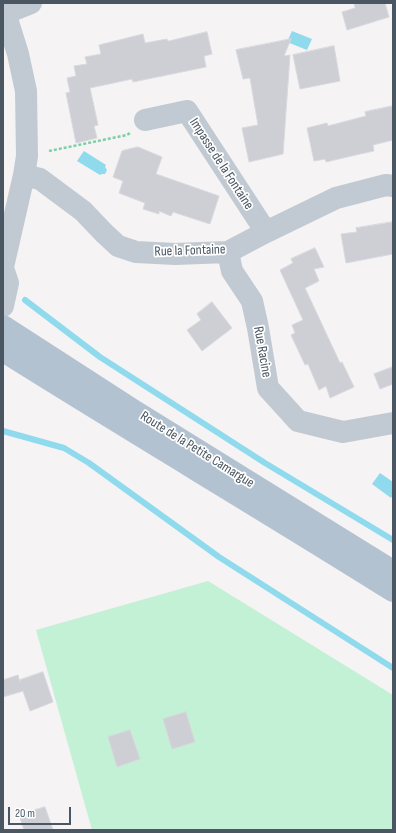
<!DOCTYPE html>
<style>
body{margin:0}
#map{position:relative;width:396px;height:833px;overflow:hidden;background:#f5f3f3;font-family:"Sofia Sans Condensed",sans-serif}
canvas{display:block}
.frame{position:absolute;inset:0;border:4px solid #4a5661;pointer-events:none}
.scale{position:absolute;left:8px;top:807px;width:63px;height:18px;box-sizing:border-box;border:2px solid #4a5661;border-top:0;padding-left:5px;font-size:12px;line-height:14px;white-space:nowrap;color:#4a5661;-webkit-text-stroke:3px #fff;paint-order:stroke}
</style>
<div id="map">
<canvas width="396" height="833"></canvas>
<div class="frame"></div>
<div class="scale">20 m</div>
</div>
<script>
const ctx = document.querySelector('canvas').getContext('2d');
ctx.lineJoin = 'round';
function fillPath(path, color) {
  ctx.fillStyle = color;
  ctx.fill(path, 'evenodd');
}
function stroke(path, color, width, dash) {
  ctx.strokeStyle = color;
  ctx.lineWidth = width;
  ctx.lineCap = dash ? 'butt' : 'round';
  ctx.setLineDash(dash || []);
  ctx.stroke(path);
}
function label(font, color, halo, rows, align = 'center') {
  ctx.font = font + ' "Sofia Sans Condensed",sans-serif';
  ctx.lineWidth = 3.5;
  ctx.setLineDash([]);
  ctx.textBaseline = 'middle';
  ctx.strokeStyle = halo;
  ctx.fillStyle = color;
  for (const [text, x, y, turn = 0] of rows) {
    ctx.save();
    ctx.translate(x, y);
    ctx.rotate((+turn || 0) * Math.PI / 180);
    ctx.textAlign = isNaN(turn) ? turn : align;
    if (halo) ctx.strokeText(text, 0, 0);
    ctx.fillText(text, 0, 0);
    ctx.restore();
  }
}
const green = new Path2D(`
 M208 581 393 695V830H92L36 630Z`);
const water = new Path2D(`
 M292 31 312 39 307 50 287 42Z
 M84 151 106 165 105 167 107 170 105 174H102L100 175 77 161Z
 M380 473 393 482V495L391 498 372 484Z`);
const stream = new Path2D(`
 M25 300 100 357 265 463 393 540
 M3 431 64 448 89 463 219 557 393 668`);
const building = new Path2D(`
 M354 3H385L389 17 347 30 342 12 355 8Z
 M207 32 212 54 204 56 206 67 133 82 132 79 90 88 98 125 94 126 97 138 76 143 66 93 70 92 67 78 76 76 74 66 87 64 85 57 101 54 99 45 143 34 145 43 167 39 168 41Z
 M291 39 284 56 290 55 283 154 249 162 242 128 258 125 250 78 243 79 236 50Z
 M334 46 340 81 300 89 293 55Z
 M393 106V140L373 145 374 151 360 154 326 162 325 159 314 161 307 128 327 123 328 126 366 116 365 112Z
 M138 147 162 157 156 174 219 196 210 224 173 212 171 216 159 211V214L143 209 145 203 119 193 123 181 113 177 122 151Z
 M393 222V254L346 263 341 234 357 232 356 228Z
 M315 248 324 267 314 269 319 281 305 288 340 363 342 362 354 387 330 398 326 386 319 390 308 364 305 365 291 335 295 333 292 325 303 320 280 270 293 263 291 259Z
 M212 302 232 328 202 351 187 330 201 320 197 314Z
 M393 367V384L380 389 374 374Z
 M43 672 53 702 30 711 23 691 3 697V680L18 675 20 682V680Z
 M186 712 195 742 172 749 163 719Z
 M130 730 140 759 117 767 108 737Z
 M45 807 53 830H24L19 815Z`);
const path = new Path2D(`
 M49 151 127 135 130 133`);
const street = new Path2D(`
 M3 6 18 54 26 91 27 156 24 175 3 267
 M6 13 31 3
 M145 120 187 111 266 232
 M24 175 40 179 83 211 104 233 118 246 136 252 175 254 228 252 266 232 336 198 386 185 393 186
 M228 252 232 271 252 301 258 328 268 388 298 421 343 432 393 423
 M3 268 8 283 3 306`);
const primary = new Path2D(`
 M3 326 133 410 393 571
 M3 351C132 432 264 510 393 591`);
const streetNames = [
 ["Impasse de la Fontaine",221,164,57],
 ["Rue la Fontaine",190,251,-2],
 ["Rue Racine",262,352,80],
 ["Route de la Petite Camargue",197,450,32]
];
fillPath(green, '#c3f1d5');
fillPath(water, '#90daee');
stroke(stream, '#90daee', 6);
fillPath(building, '#cdcfd5');
stroke(building, '#d7d9de', 1);
stroke(path, '#7ad0a6', 2.5, [3, 2]);
stroke(street, '#c1cad2', 22);
stroke(primary, '#b3c2d1', 22);
label('14px', '#4a5661', '#fff', streetNames);
</script>
